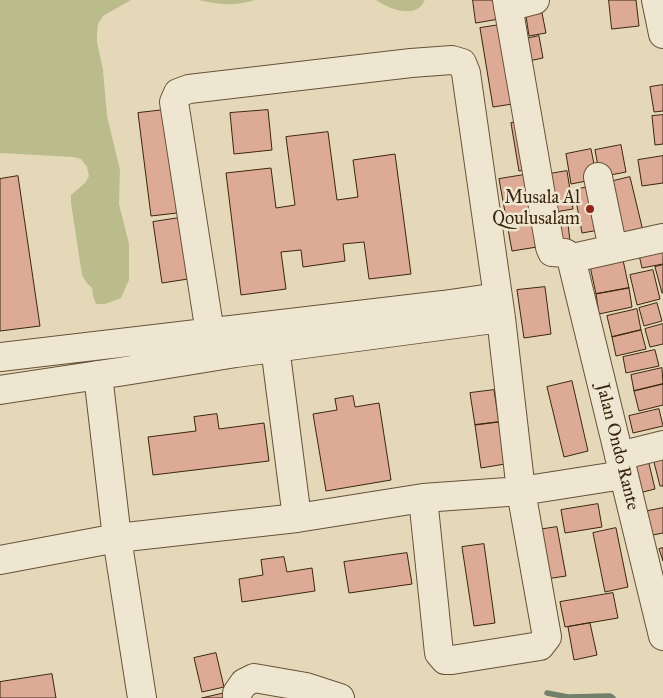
<!DOCTYPE html>
<style>
body{margin:0}
canvas{display:block;background:#e5d8b8}
</style>
<canvas width="663" height="698"></canvas>
<script>
const ctx = document.querySelector('canvas').getContext('2d');
ctx.lineJoin = 'round';
function fillPath(path, color) {
  ctx.fillStyle = color;
  ctx.fill(path, 'evenodd');
}
function stroke(path, color, width, dash) {
  ctx.strokeStyle = color;
  ctx.lineWidth = width;
  ctx.lineCap = dash ? 'butt' : 'round';
  ctx.setLineDash(dash || []);
  ctx.stroke(path);
}
function label(font, color, halo, rows, align = 'center') {
  ctx.font = font + ' "IM FELL Great Primer",serif';
  ctx.lineWidth = 5;
  ctx.setLineDash([]);
  ctx.textBaseline = 'middle';
  ctx.strokeStyle = halo;
  ctx.fillStyle = color;
  for (const [text, x, y, turn = 0] of rows) {
    ctx.save();
    ctx.translate(x, y);
    ctx.rotate((+turn || 0) * Math.PI / 180);
    ctx.textAlign = isNaN(turn) ? turn : align;
    if (halo) ctx.strokeText(text, 0, 0);
    ctx.fillText(text, 0, 0);
    ctx.restore();
  }
}
const green = new Path2D(`
 M0 0H131L103 16 98 24 97 33V42L103 70 107 116 120 170 119 204 129 244V280L121 298 105 304H96L93 296 92 288 86 282 82 275 71 203V195L85 183 89 176 87 167 81 159 73 157 0 153Z
 M199 0H255C236 6 218 5 199 0Z
 M376 0H425C424 1 421 7 420 7 408 17 386 7 376 0Z`);
const stream = new Path2D(`
 M547 693 568 697 610 696 613 698`);
const building = new Path2D(`
 M473 0H496L499 19 476 23Z
 M609 0H636L639 26 612 29Z
 M542 13 546 33 529 36 526 16Z
 M506 24 519 103 493 107 480 28Z
 M539 36 543 58 524 62 520 40Z
 M663 85V111L654 112 650 87Z
 M164 110 177 213 151 216 138 113Z
 M268 110 272 150 234 154 230 113Z
 M663 115V144L655 145 652 116Z
 M524 121 532 169 519 171 511 123Z
 M328 132 337 200 358 197 353 160 395 154 411 274 369 279 364 242 343 244 345 261 303 267 301 250 281 252 286 289 241 295 226 173 271 168 276 208 295 205 286 137Z
 M621 145 626 172 600 177 595 150Z
 M591 149 597 179 571 184 566 154Z
 M663 156V183L642 186 638 160Z
 M567 171 573 209 555 212 549 174Z
 M524 175 537 247 512 251 499 179Z
 M18 176 40 326 0 331V179Z
 M630 177 643 231 618 236 605 183Z
 M597 185 605 229 582 233 574 190Z
 M567 216 570 241 554 243 551 217Z
 M179 218 188 279 162 283 153 222Z
 M663 249V264L642 268 639 255Z
 M623 260 629 288 596 294 590 266Z
 M663 265V293H662L655 267Z
 M653 270 660 299 637 305 630 275Z
 M545 287 551 334 524 338 517 290Z
 M629 288 632 307 599 314 596 294Z
 M657 303 662 321 644 326 639 308Z
 M637 309 641 330 612 337 607 316Z
 M663 324V344L650 347 645 329Z
 M641 330 646 349 616 356 612 337Z
 M655 350 659 366 626 373 623 357Z
 M662 368 663 384 634 391 631 375Z
 M572 381 588 451 564 457 547 387Z
 M663 384V405L639 411 634 391Z
 M494 390 499 422 475 425 470 393Z
 M353 396 355 407 379 403 391 480 326 491 313 414 337 410 335 399Z
 M659 409 663 426 633 433 629 416Z
 M217 414 219 429 264 423 269 461 153 475 148 437 196 431 194 417Z
 M499 422 505 464 481 468 475 425Z
 M646 451 655 489 635 494 626 456Z
 M663 456V486H660L653 458Z
 M598 504 602 527 565 533 561 510Z
 M663 508V533L648 536 643 512Z
 M557 527 566 576 546 579 537 530Z
 M616 528 628 587 605 592 593 533Z
 M484 544 495 623 474 626 462 547Z
 M663 548V561L659 549Z
 M407 553 412 584 349 593 344 562Z
 M284 557 287 572 312 568 315 591 242 602 239 579 263 575 261 560Z
 M613 593 618 618 565 627 560 602Z
 M590 623 597 655 574 660 568 627Z
 M216 653 224 687 202 692 194 658Z
 M52 674 56 698H0V682Z
 M225 693 226 698H202Z`);
const minor = new Path2D(`
 M507 0 550 247 552 252 565 253 573 258
 M656 0 663 34
 M508 7 535 0
 M598 177 613 249
 M573 258 572 262 663 636
 M573 258 663 238
 M275 347 297 518
 M0 357 443 305 498 297
 M0 390 125 371 236 353 501 318 466 73 462 63 452 60 411 63 189 89 178 93 174 102 210 333
 M619 456 663 445
 M423 498 521 491 501 318
 M0 560 117 538 98 375
 M142 698 117 538 297 518 423 498 439 653 445 660H452L540 646 547 637 521 491 623 475
 M237 698V693L244 683 254 678 306 687 340 698`);
const markers = [
 [590,209,5,"#8f2418"]
];
const poiNames = [
 ["Musala Al",580,199],
 ["Qoulusalam",580,220]
];
const streetNames = [
 ["Jalan Ondo Rante",617,447,76]
];
fillPath(green, '#babd8b');
stroke(stream, '#727f6a', 5.5);
fillPath(building, '#ddaa96');
stroke(building, '#3b260d', 1);
stroke(minor, '#665238', 30);
stroke(minor, '#eee6d1', 28);
for (const [x, y, r, color] of markers) {
  const dot = new Path2D();
  dot.arc(x, y, r, 0, 2 * Math.PI);
  ctx.fillStyle = color;
  ctx.fill(dot);
  stroke(dot, '#eee6d1', 2);
}
label('18px', '#3b260d', '#eee6d1', poiNames, 'right');
label('18px', '#3b260d', '#eee6d1', streetNames);
</script>
